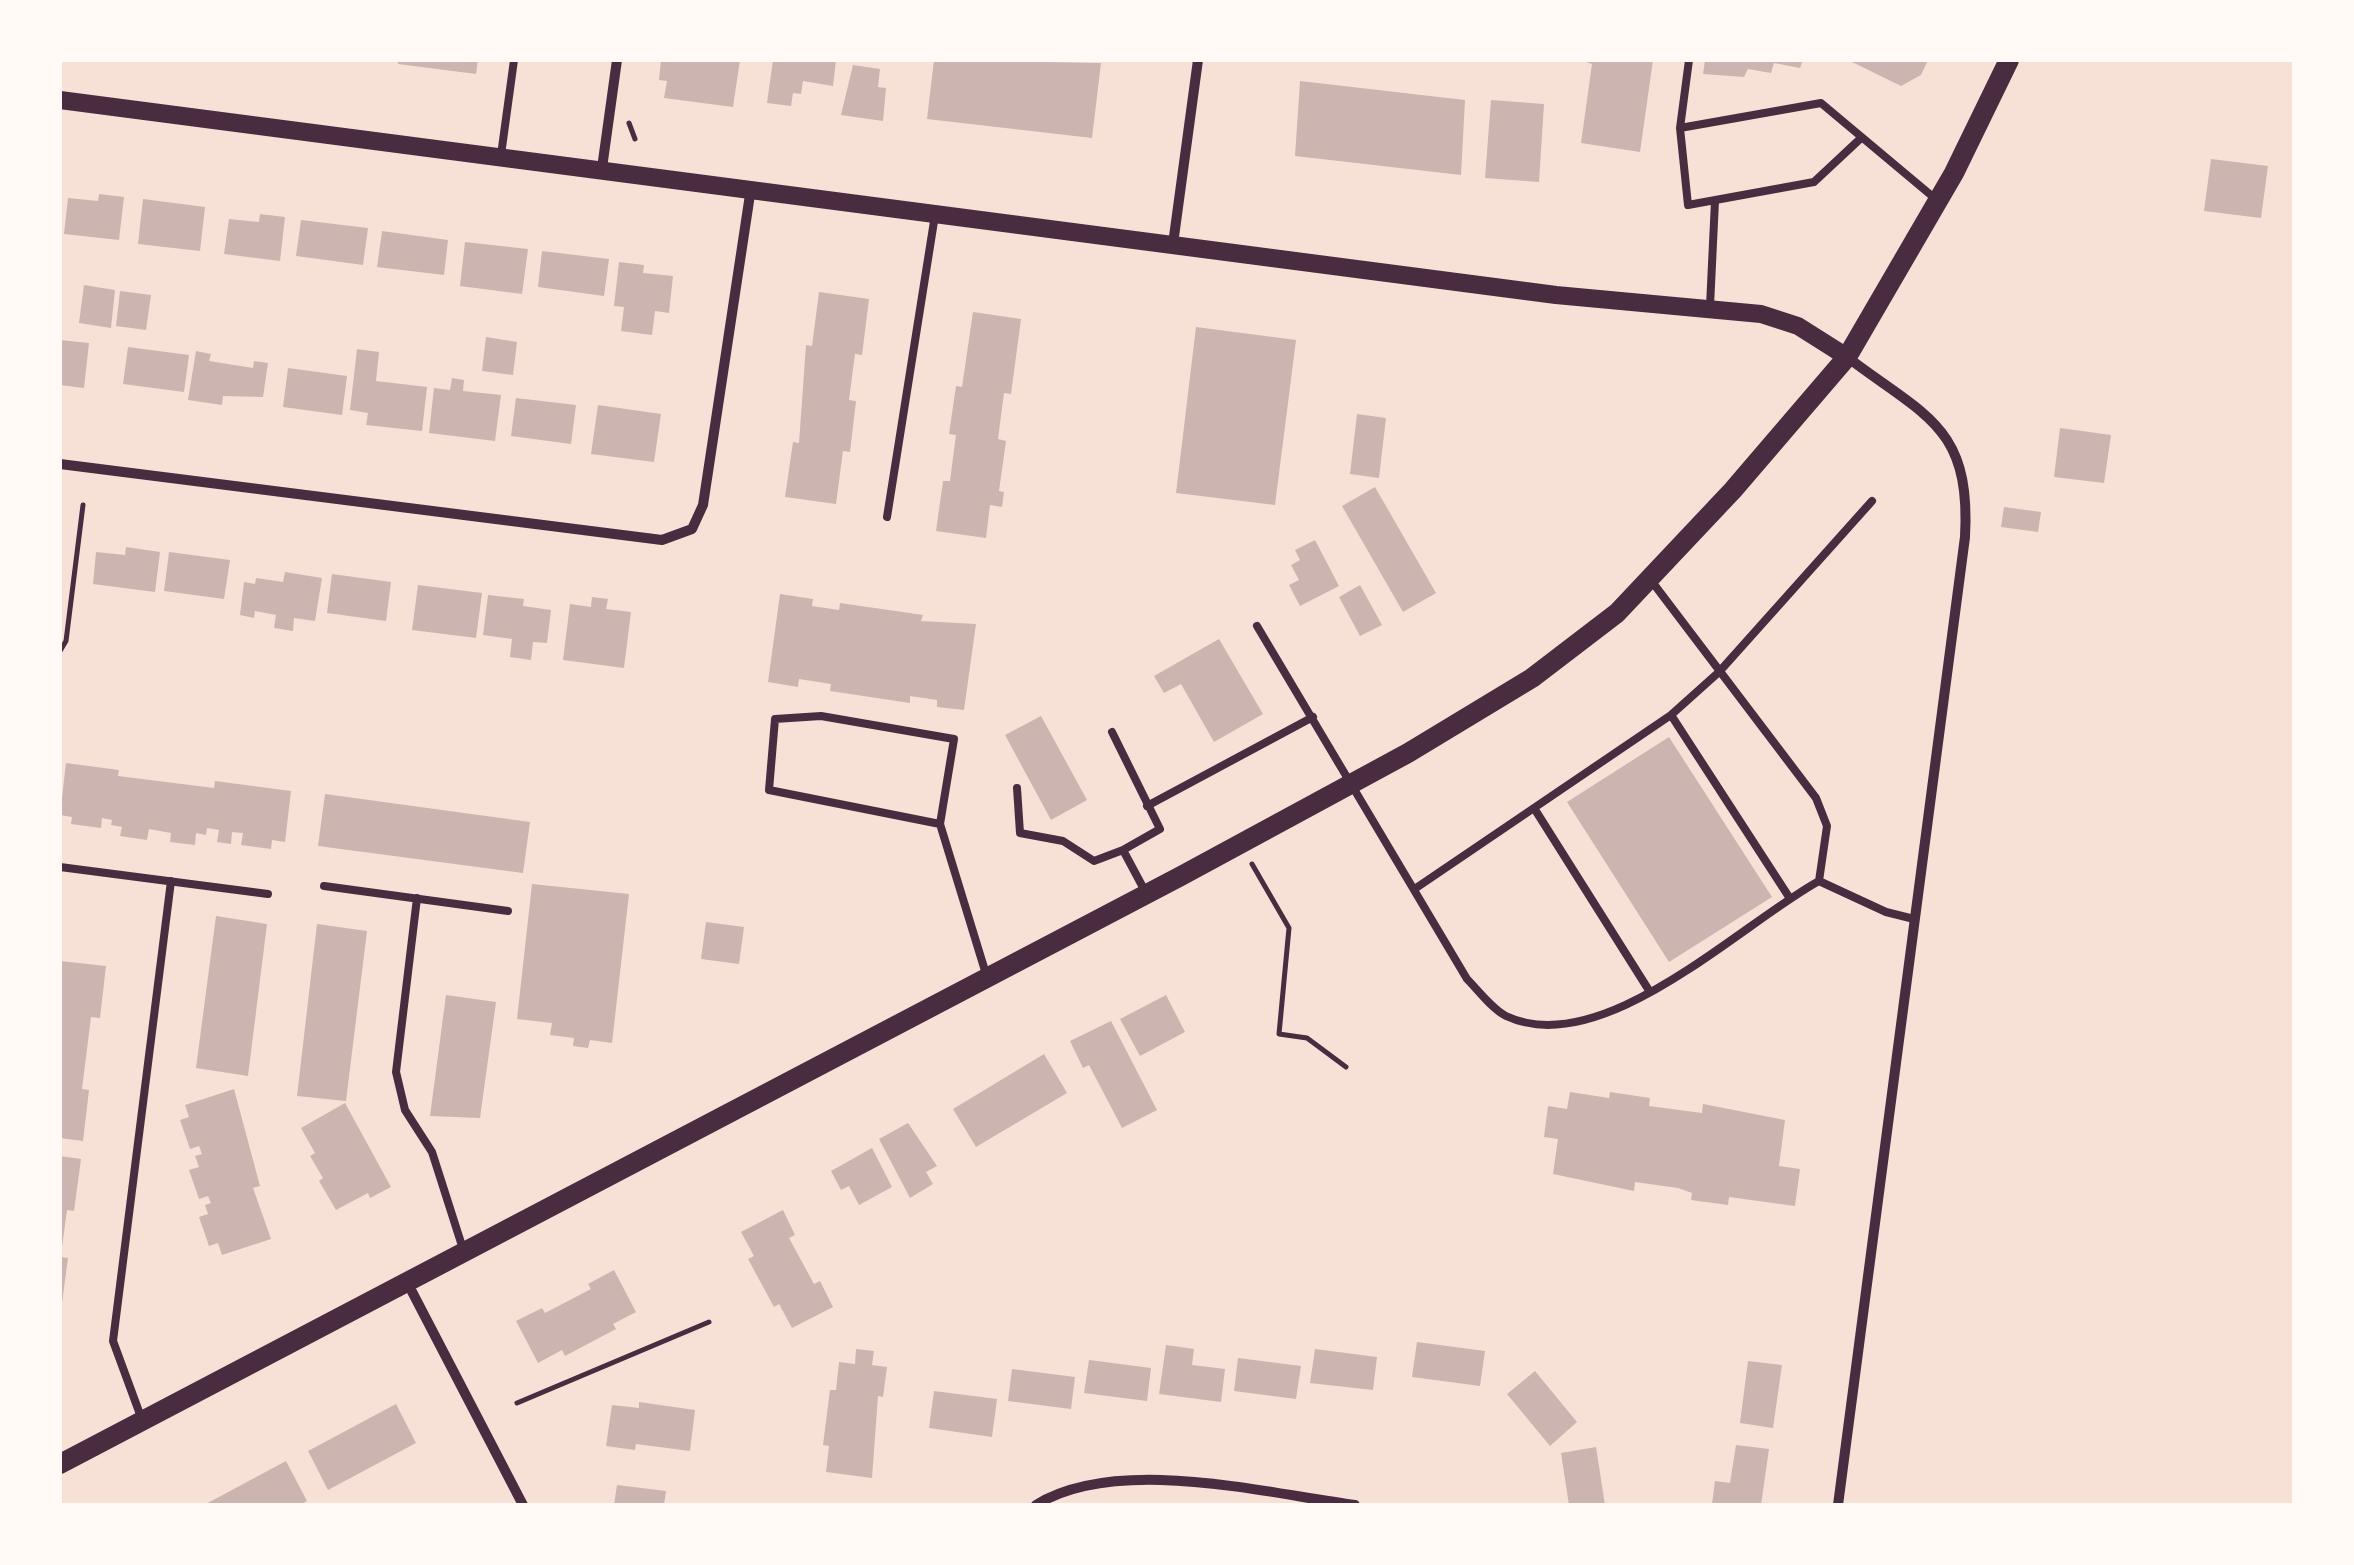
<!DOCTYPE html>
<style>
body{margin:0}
#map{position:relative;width:2354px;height:1565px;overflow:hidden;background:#f7e1d7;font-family:"Alegreya Sans",sans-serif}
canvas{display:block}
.frame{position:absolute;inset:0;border:62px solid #fffaf5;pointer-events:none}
</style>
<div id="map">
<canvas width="2354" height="1565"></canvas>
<div class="frame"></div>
</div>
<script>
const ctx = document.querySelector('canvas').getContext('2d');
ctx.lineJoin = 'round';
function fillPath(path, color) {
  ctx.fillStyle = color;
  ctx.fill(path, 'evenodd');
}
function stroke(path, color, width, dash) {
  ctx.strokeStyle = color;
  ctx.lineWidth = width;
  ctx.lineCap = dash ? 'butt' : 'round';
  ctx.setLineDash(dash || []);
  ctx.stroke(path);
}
const building = new Path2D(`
 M398 60H478L476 74 398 64Z
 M661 60H740L733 107 664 98 667 81 659 80Z
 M773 60H836L833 86 803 81 801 94 793 93 791 106 767 103Z
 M934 60 1101 63 1092 138 927 119Z
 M1580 60H1653L1640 152 1581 143 1592 64Z
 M1705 60H1803L1800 68 1774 63 1771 73 1748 69 1744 77 1703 74Z
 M1848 60H1928L1921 75 1901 86Z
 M853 65 880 69 878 87 886 88 883 121 841 115Z
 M1300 81 1465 100 1461 175 1295 156Z
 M1491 100 1544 104 1539 182 1485 178Z
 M2211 159 2268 166 2261 218 2204 211Z
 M99 194 124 197 119 240 64 234 68 198 98 201Z
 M143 199 205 207 200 251 138 244Z
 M260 214 285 217 280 261 224 254 229 219 259 222Z
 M301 220 368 228 363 265 296 256Z
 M382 231 448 240 444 275 377 267Z
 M465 242 528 249 522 294 460 286Z
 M542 251 609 259 604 296 538 287Z
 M619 262 644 265 643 273 673 276 669 313 655 311 652 335 621 331 624 307 614 306Z
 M84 285 115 290 111 328 79 323Z
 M120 291 151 295 146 330 116 326Z
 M819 292 869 299 862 355 855 354 849 400 856 401 850 452 843 451 836 504 785 497 793 442 799 443 806 345 812 346Z
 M973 312 1021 319 1011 394 1004 393 998 439 1006 441 999 491 1004 492 1002 507 990 505 986 538 936 531 943 481H950L956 435 949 434 956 386 962 387Z
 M1196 327 1296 340 1275 505 1176 493Z
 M486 337 517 342 513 375 482 371Z
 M60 340 89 343 84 388 60 385Z
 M128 347 189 355 184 392 123 384Z
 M357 349 379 352 376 381 427 387 422 431 366 425 368 413 350 410Z
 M196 351 211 354 209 361 253 368 254 361 268 363 263 397 223 396 222 405 188 400Z
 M288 368 347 376 342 415 283 407Z
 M452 378 464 380 463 391 501 395 495 441 429 433 434 388 450 390Z
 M516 398 576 405 571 444 511 436Z
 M598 405 661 414 654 462 591 454Z
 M1357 414 1386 418 1379 478 1350 474Z
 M2060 428 2111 435 2104 483 2054 477Z
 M1375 487 1436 593 1403 612 1342 506Z
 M2004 507 2041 512 2038 532 2001 527Z
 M1315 540 1339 586 1300 606 1289 585 1299 580 1291 565 1300 560 1295 550Z
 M126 547 160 552 155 592 93 584 96 552 125 555Z
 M169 552 230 560 224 599 164 591Z
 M285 572 322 578 315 621 294 618 293 631 274 628 276 615 255 611 254 618 240 615 244 582 255 584 256 578 283 582Z
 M332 574 391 582 386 621 327 613Z
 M418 585 482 593 476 638 412 630Z
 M1360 585 1382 625 1360 636 1339 597Z
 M780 594 813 599 812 606 839 610 840 603 923 615 921 621 976 624 964 710 937 707V700L910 696V703L830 691 831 684 799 679 798 687 768 682Z
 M488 595 524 599 523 606 551 610 547 643 533 642 531 660 510 657 512 639 483 635Z
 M592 597 608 599 606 609 631 612 624 668 563 660 570 604 591 607Z
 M1219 639 1263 714 1214 742 1181 684 1164 693 1154 676Z
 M1041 716 1087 800 1051 820 1005 735Z
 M1669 737 1772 897 1669 962 1567 802Z
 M66 763 119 770 118 776 214 788 215 781 291 791 285 842 272 840 271 849 241 845 243 833 232 832 231 844 217 842 219 830 207 828 206 835 196 833 195 845 170 842 171 833 149 829 147 840 120 836 122 827 111 825 112 820 102 818 101 828 71 824 72 817 60 815Z
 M325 794 530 822 523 873 318 846Z
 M532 884 629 894 612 1043 590 1040 588 1048 573 1046 574 1038 550 1035 552 1023 517 1019Z
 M216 916 267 924 248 1076 196 1068Z
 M706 922 744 927 739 964 701 959Z
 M317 924 367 931 346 1101 297 1096Z
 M60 961 106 966 100 1018 91 1017 82 1089 89 1090 83 1141 60 1138Z
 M446 995 496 1002 480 1118 430 1116Z
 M1166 995 1185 1032 1140 1056 1120 1019Z
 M1111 1021 1157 1110 1122 1128 1089 1065 1083 1068 1070 1041Z
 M1044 1054 1067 1093 976 1147 953 1109Z
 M234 1089 260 1186 253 1188 271 1239 222 1255 218 1243 209 1246 199 1217 208 1214 205 1205 211 1203 208 1196 199 1199 189 1170 199 1167 195 1156 202 1154 199 1146 190 1149 180 1120 189 1117 185 1105Z
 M1570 1092 1609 1098 1610 1092 1650 1098 1649 1106 1702 1113 1703 1104 1785 1120 1779 1166 1800 1169 1795 1206 1729 1197 1728 1205 1691 1200 1692 1193 1678 1188 1635 1182 1634 1191 1553 1174 1558 1139 1544 1137 1548 1106 1567 1109Z
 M345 1103 391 1187 370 1198 368 1193 336 1210 319 1181 323 1178 310 1156 315 1153 301 1128Z
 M908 1123 937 1166 926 1172 933 1184 910 1198 879 1139Z
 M872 1148 892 1187 859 1205 849 1186 841 1190 831 1171Z
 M60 1156 81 1159 74 1211 67 1210 62 1247Z
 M783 1210 795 1235 789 1238 814 1284 820 1281 833 1307 792 1328 779 1304 774 1307 748 1259 754 1256 741 1232Z
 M60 1257 68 1258 62 1303 60 1302Z
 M614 1270 636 1312 613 1324 616 1329 565 1356 562 1350 538 1363 516 1321 542 1308 545 1313 591 1289 588 1284Z
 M1417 1342 1485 1351 1480 1386 1412 1377Z
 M1166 1345 1194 1349 1192 1365 1225 1369 1221 1402 1159 1394Z
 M856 1349 874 1351 872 1365 887 1367 883 1397 878 1396 872 1478 826 1472 829 1446 823 1445 830 1390H836L839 1362 855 1364Z
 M1315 1349 1377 1357 1373 1390 1310 1383Z
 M1238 1358 1301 1366 1296 1399 1234 1391Z
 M1089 1360 1151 1368 1147 1401 1084 1393Z
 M1748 1361 1782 1365 1773 1428 1740 1423Z
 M1012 1369 1075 1377 1071 1409 1008 1401Z
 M1535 1371 1577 1422 1550 1446 1507 1394Z
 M934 1391 997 1399 992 1437 929 1428Z
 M639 1402 695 1410 690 1451 636 1444 635 1450 606 1446 612 1405 639 1408Z
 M396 1404 416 1443 328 1490 308 1451Z
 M1736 1445 1769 1449 1761 1505 1712 1504 1715 1481 1730 1483Z
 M1596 1447 1605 1505H1569L1561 1453Z
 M286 1461 307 1501 299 1505H204Z
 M617 1485 666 1491 664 1505H614Z`);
const path = new Path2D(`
 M629 123 635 139
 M60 651 66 641 83 505
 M1252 864 1289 928 1279 1034 1307 1038 1346 1067
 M517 1403 709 1322`);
const service = new Path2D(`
 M1689 60 1680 128 1821 103 1938 201
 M1680 128 1688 205 1814 182 1860 139
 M501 155 514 60
 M1710 306 1715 201
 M887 517 935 215
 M1650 579 1816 798 1827 826 1819 881
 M1257 626 1467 979C1478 990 1492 1009 1506 1016 1602 1061 1739 925 1819 881L1886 912 1914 919
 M1671 715 1789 897
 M1112 732 1160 829 1123 850
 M1017 788 1020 833 1063 841 1094 861 1123 850 1146 893
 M1147 806 1313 717
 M1534 808 1650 992
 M940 824 954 739 821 716 775 719 769 790 940 824 986 974
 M60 867 268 894
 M324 886 508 911
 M1416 888 1671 715 1719 672 1872 501
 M417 898 396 1072 405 1110 432 1152 463 1249
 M141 1417 113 1341 171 881`);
const minor = new Path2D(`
 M602 168 617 60
 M1173 244 1198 60
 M60 464 662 540 692 529 703 505 751 188
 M407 1282 523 1505
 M1036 1505C1117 1455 1264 1493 1355 1505
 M1838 1505 1965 537C1971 426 1926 417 1847 357`);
const tertiary = new Path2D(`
 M60 100 1556 295 1761 314 1798 326 1847 357`);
const secondary = new Path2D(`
 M60 1464 1181 876 1408 753 1532 678 1617 613 1733 490 1847 357 1954 173 2009 60`);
fillPath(building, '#ccb4b1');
stroke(path, '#4a2c40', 5);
stroke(service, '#4a2c40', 8);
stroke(minor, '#4a2c40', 10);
stroke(tertiary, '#4a2c40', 18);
stroke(secondary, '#4a2c40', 20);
</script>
